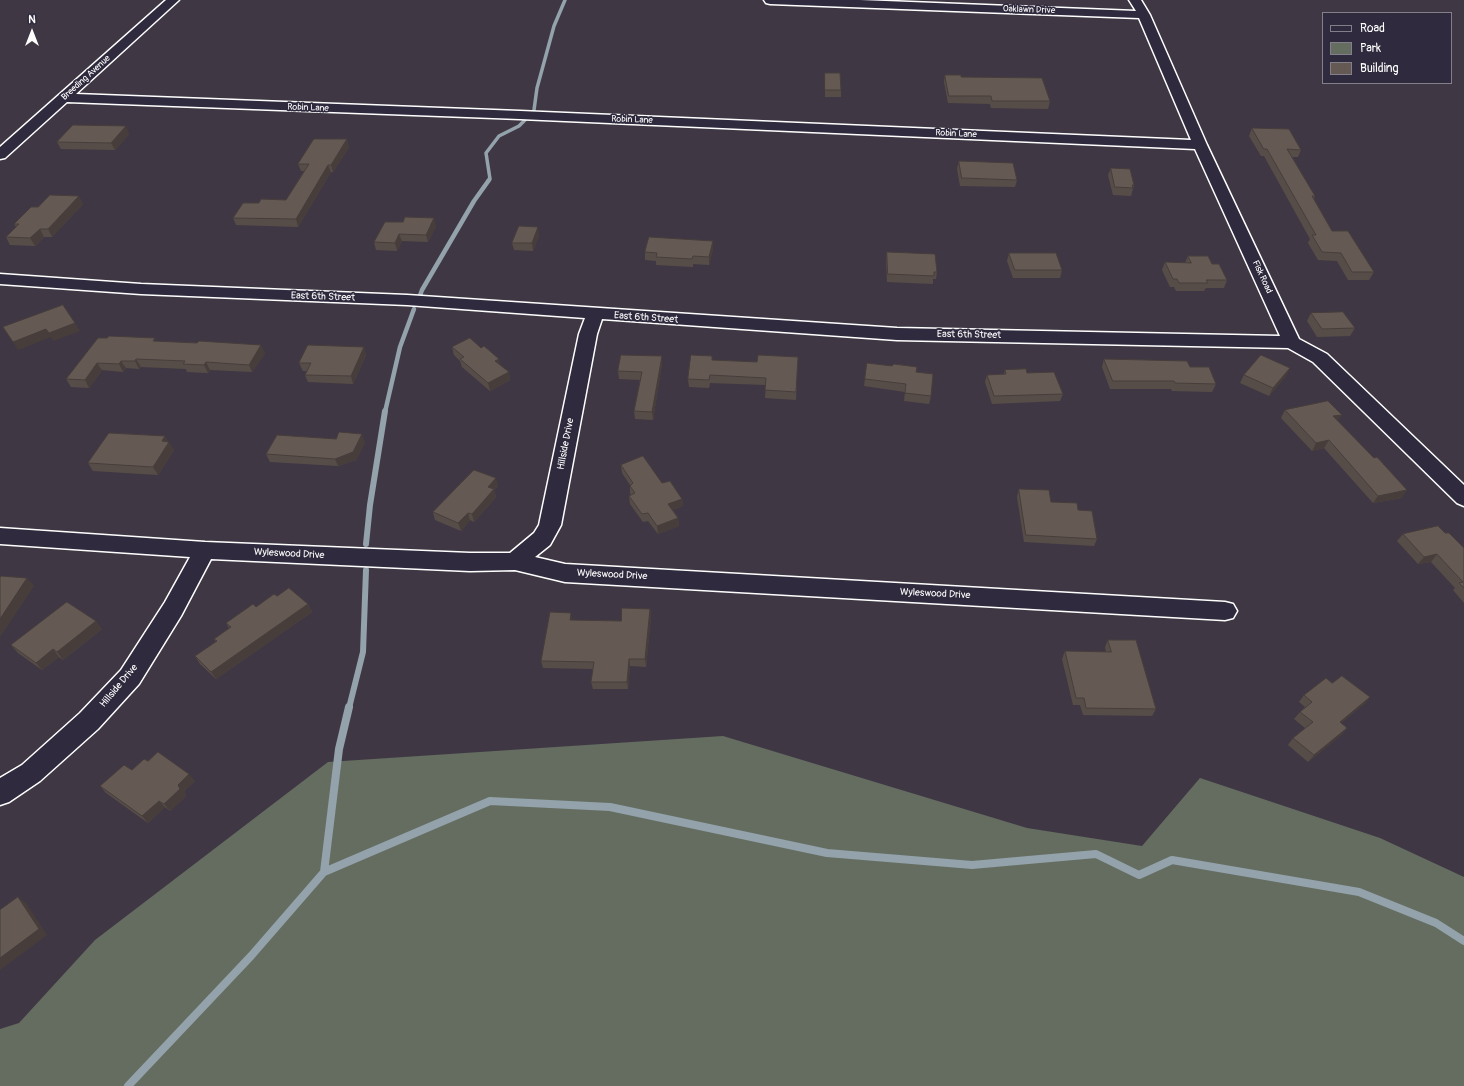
<!DOCTYPE html>
<style>
body{margin:0}
#map{position:relative;width:1464px;height:1086px;overflow:hidden;background:#3f3844;font-family:Pangolin,sans-serif}
canvas{display:block}
.legend{position:absolute;left:1322px;top:12px;width:130px;height:72px;box-sizing:border-box;background:#2f2a3d;border:1px solid #827f8b;margin:0;padding:5px 7px;list-style:none;font-size:12px;color:#fff}
.legend li{display:flex;align-items:center;gap:8px;height:20px}
.legend b{width:20px;border:1px solid #827f8b}
.north{position:absolute;left:12px;top:12px;width:40px;height:40px;-webkit-text-stroke:3px #2f2a3d;paint-order:stroke;rotate:0deg;font-size:11px;font-weight:700;line-height:16px;text-align:center;color:#fff}
.north::after{content:'';display:block;margin:auto;width:14px;height:18px;background:#fff;clip-path:polygon(50% 0,100% 100%,50% 72%,0 100%)}
</style>
<div id="map">
<canvas width="1464" height="1086"></canvas>
<ul class="legend">
<li><b style="height:5px;background:#2f2a3d"></b>Road</li>
<li><b style="height:11px;background:#656d61"></b>Park</li>
<li><b style="height:11px;background:#655954"></b>Building</li>
</ul>
<div class="north">N</div>
</div>
<script>
const ctx = document.querySelector('canvas').getContext('2d');
ctx.lineJoin = 'round';
function fillPath(path, color) {
  ctx.fillStyle = color;
  ctx.fill(path, 'evenodd');
}
function stroke(path, color, width, dash) {
  ctx.strokeStyle = color;
  ctx.lineWidth = width;
  ctx.lineCap = dash ? 'butt' : 'round';
  ctx.setLineDash(dash || []);
  ctx.stroke(path);
}
function label(font, color, halo, rows, align = 'center') {
  ctx.font = font + ' Pangolin,sans-serif';
  ctx.lineWidth = 3.5;
  ctx.setLineDash([]);
  ctx.textBaseline = 'middle';
  ctx.strokeStyle = halo;
  ctx.fillStyle = color;
  for (const [text, x, y, turn = 0] of rows) {
    ctx.save();
    ctx.translate(x, y);
    ctx.rotate((+turn || 0) * Math.PI / 180);
    ctx.textAlign = isNaN(turn) ? turn : align;
    if (halo) ctx.strokeText(text, 0, 0);
    ctx.fillText(text, 0, 0);
    ctx.restore();
  }
}
const green = new Path2D(`
 M723 736 1027 828 1142 846 1200 778 1380 838 1464 877V1086H0V1029L19 1023 95 940 328 762Z`);
const streamFar3 = new Path2D(`
 M534 110 537 88 554 26 565 0
 M488 181 490 179 486 153 499 136 519 126 525 120`);
const streamFar2 = new Path2D(`
 M418 301 422 290 474 201 489 180
 M385 412 400 347 414 309`);
const streamFar1 = new Path2D(`
 M366 544 370 505 385 411
 M349 708 363 652 366 570`);
const stream = new Path2D(`
 M324 872 339 749 349 707
 M128 1086 251 956 324 872 490 801 610 807 827 853 972 865 1096 854 1139 875 1172 860 1359 892 1436 923 1464 941`);
const minor = new Path2D(`
 M166 0H179L76 94 520 111 1191 140 1139 18 770 4 766 3 764 0H860L1136 11 1129 0H1141L1150 15 1207 145 1299 339 1327 354 1464 485V506L1457 503 1313 362 1288 348 897 340 602 319 597 334 561 525 550 545 535 557 565 564 1225 602 1233 604 1237 611 1233 618 1225 620 565 582 515 570 470 571 211 559 181 616 139 684 98 729 40 781 9 802 0 805V778L22 765 80 713 121 670 165 602 190 557 0 544V528L205 542 470 553H510L534 533 539 525 579 334 585 318 407 305 141 294 0 284V274L141 284 407 295 897 328 1280 336 1195 149 520 119 67 102 5 158 0 159V147Z`);
const wall = new Path2D(`
 M825 73 841 90V97H825Z
 M945 75 961 77 1050 101 1048 109 991 108 990 104 948 103 944 82Z
 M1252 128 1301 150 1298 157H1292L1315 196 1314 199 1332 231 1374 272 1369 280H1348L1337 261 1318 260 1308 243 1310 239 1264 156H1261L1249 136Z
 M129 134 115 150 61 149 57 142Z
 M349 147 333 172H331L298 227 236 225 233 218 259 203 286 200 304 171H301L298 164Z
 M959 161 1017 180 1015 187 960 186 957 169Z
 M1111 168 1134 185 1131 196 1113 195 1108 175Z
 M83 204 52 237H44L35 246 10 245 6 237 16 227 14 224 38 207Z
 M385 222 436 226 428 242 402 241 397 251 376 250 374 242Z
 M539 235 533 251 514 250 512 243Z
 M713 249 709 265 693 264V267L656 265V261L645 260V252Z
 M887 252 937 272 936 279H933V284L887 282 886 260Z
 M1009 253 1062 270 1060 278H1013L1007 261Z
 M1188 256 1212 264 1227 280 1224 288H1206L1204 291H1176L1174 287H1170L1162 270 1165 262 1185 263Z
 M1311 313 1355 328 1350 336 1317 337 1307 321Z
 M98 338 156 341 265 353 252 372 210 370 208 373 187 372 186 369 141 367 139 369 126 368 123 372 102 370 89 388 71 387 66 379Z
 M452 347 500 365 509 372 510 380 490 391 462 367 460 361 454 355Z
 M366 355 353 384 308 382 305 375 307 371H303L299 363Z
 M798 357 796 400 765 398 766 385 710 383 709 388 689 387 688 379 712 360 757 362Z
 M1104 359 1190 367 1216 384 1212 392 1172 391 1171 389H1110L1102 367Z
 M662 364 653 420 635 419 634 411 640 380 619 379 618 371Z
 M1005 370 1027 373 1063 394 1060 401 992 404 985 382 987 375 1004 374Z
 M916 372 931 396 929 404 904 401 905 392 864 386 865 379Z
 M1244 375 1286 376 1269 396 1240 383Z
 M1285 410 1338 421 1402 498 1373 503 1324 448 1312 451 1281 418Z
 M168 442 174 450 158 475 93 471 88 463Z
 M365 442 356 460 338 466 270 462 266 454Z
 M621 465 662 483 682 499 683 506 673 510 678 518 679 526 658 534 648 521 643 522 630 504 629 496 631 495 630 494V485L622 473Z
 M498 486 494 490 496 497 474 522 470 520 461 531 435 520 433 512Z
 M1019 489 1051 502 1078 510 1097 539 1094 546 1024 542 1017 497Z
 M1445 533 1464 548V603L1453 590 1455 588 1431 562 1418 564 1397 541 1403 534Z
 M277 596 308 604 312 612 216 679 200 664 195 656 216 642 214 639 229 628 226 623Z
 M650 609 651 616 646 667 630 666 628 689H593L591 682 593 669 543 668 541 661 572 620 621 621Z
 M102 629 63 660 59 657 42 670 18 653 11 645Z
 M1108 640 1156 709 1152 716 1083 715 1080 705H1073L1062 659 1065 651 1106 652 1105 647Z
 M1332 683 1370 697 1364 704 1341 723 1347 728 1341 735 1308 762 1288 745 1293 738 1305 728 1294 719 1300 712 1305 707 1299 702 1304 695Z
 M148 761 195 781 184 791 186 796 170 811 165 807 148 823 106 793 100 786Z`);
const shadedWall = new Path2D(`
 M126 126 129 134 115 150 111 143Z
 M347 139 349 147 333 172 331 165Z
 M328 165 331 172 298 227 296 219Z
 M79 196 83 204 52 237 48 229Z
 M434 218 436 226 428 242 426 235Z
 M538 227 539 235 533 251 532 243Z
 M40 229 44 237 35 246 30 238Z
 M399 234 402 241 397 251 395 243Z
 M713 241V249L709 265V257Z
 M75 323 80 331 53 341 51 337 18 350 13 342 46 329Z
 M261 345 265 353 252 372 249 365Z
 M364 347 366 355 353 384 351 376Z
 M662 356V364L653 420 652 412Z
 M136 359 141 367 139 369 135 361Z
 M499 359 501 367 495 361Z
 M121 361 126 368 123 372 119 364Z
 M206 362 210 370 208 373 204 365Z
 M97 363 102 370 89 388 85 380Z
 M1290 368 1286 376 1269 396 1273 388Z
 M509 372 510 380 490 391 488 383Z
 M1342 415 1337 422 1333 416Z
 M362 434 365 442 356 460 338 466 335 459Z
 M165 436 169 443V442L174 450 158 475 153 467 162 441Z
 M1329 440 1324 448 1312 451 1316 443Z
 M496 478 498 486 494 490 496 497 474 522 472 514 488 487Z
 M1407 490 1402 498 1373 503 1378 496Z
 M682 499 683 506 669 512 668 504Z
 M468 513 470 520 461 531 458 523Z
 M678 518 679 526 658 534 657 526Z
 M1437 554 1431 562 1418 564 1424 557Z
 M27 578 34 586 0 637V619Z
 M308 604 312 612 216 679 211 672Z
 M650 609 651 616 646 667 645 659Z
 M571 613 572 620H570Z
 M96 621 102 629 63 660 57 652Z
 M53 649 59 657 42 670 36 663Z
 M629 659 630 666 628 689 627 682Z
 M1370 697 1364 704 1334 729 1340 722Z
 M1347 728 1341 735 1308 762 1314 755Z
 M189 774 195 781 184 791 186 796 170 811 164 804 178 785Z
 M159 801 165 807 148 823 142 816Z
 M18 897 26 903 47 935 0 970V958Z`);
const building = new Path2D(`
 M825 73H840L841 90H825Z
 M945 75H961V77L1042 78 1050 101H992L991 96H949Z
 M73 125 126 126 111 143 57 142Z
 M1252 128 1289 129 1301 150 1287 149 1315 196H1312L1332 231H1348L1374 272H1352L1341 253 1322 252 1312 235H1316L1267 149H1264Z
 M314 139H347L331 165H328L296 219 233 218 243 203H259L261 199 286 200 309 164H298Z
 M959 161 1013 163 1017 180 962 178Z
 M1111 168 1130 169 1134 185H1132L1133 188 1115 187Z
 M50 195 79 196 48 229H40L30 238 6 237 19 224H14L31 207H38Z
 M405 217 434 218 426 235 399 234 395 243 374 242 385 222H403Z
 M519 226 538 227 532 243H512Z
 M649 237 713 241 709 257 693 256 692 259 656 257 657 253 645 252Z
 M887 252 935 254 937 272H934V276L888 274Z
 M1009 253H1056L1062 270H1015Z
 M1188 256H1208L1212 264H1219L1227 280H1206L1208 283H1179L1177 279H1173L1165 262 1191 263Z
 M63 305 75 323 49 333 46 329 13 342 3 327Z
 M1343 312 1355 328 1322 329 1311 313Z
 M109 336 155 338 153 341 197 343 199 341 261 345 249 365 206 362 204 365 183 364 185 361 136 359 135 361H121L119 364 97 363 85 380 66 379 98 338H107Z
 M470 338 481 348 484 346 499 359 495 361 509 372 488 383 460 359 464 357 452 347Z
 M308 345 364 347 351 376 305 375 311 363H299Z
 M621 355 662 356 652 412 634 411 642 372 618 371Z
 M691 355 712 356V360L757 362 758 355 798 357 796 392 765 390 766 378 710 375 709 380 688 379Z
 M1261 355 1290 368 1273 388 1244 375Z
 M1104 359 1187 361 1190 367H1209L1216 384 1175 383 1174 381H1113Z
 M867 363 892 366 894 364 917 367 916 372 933 374 931 396 905 393 906 384 865 379Z
 M1026 369 1027 373 1054 372 1063 394 994 396 987 375 1006 374 1005 370Z
 M1328 401 1342 415 1333 416 1374 458 1377 457 1407 490 1378 496 1329 440 1316 443 1285 410Z
 M339 432 362 434 353 452 335 459 266 454 277 435 336 439Z
 M109 433 165 436 162 441 169 442 153 467 88 463Z
 M643 456 662 483 670 481 682 499 668 504 678 518 657 526 648 513 642 514 629 496 635 493 630 486 633 483 621 465Z
 M474 470 496 478 488 487 494 489 472 514 468 513 458 523 433 512Z
 M1019 489 1049 490 1051 502 1077 503 1078 510 1092 511 1097 539 1026 535Z
 M1438 526 1445 533H1449L1464 548V588L1459 583 1463 582 1437 554 1424 557 1403 534Z
 M1 576 27 578 0 619V578Z
 M289 588 308 604 211 672 195 656 217 641 214 639 231 627 226 623 253 604 256 607 274 594 277 596Z
 M67 602 96 621 57 652 53 649 36 663 11 645Z
 M622 608 650 609 645 659H629L627 682H591L594 662 541 661 550 612 571 613 570 620 621 621Z
 M1108 640H1136L1156 709 1086 708 1084 698H1076L1065 651 1111 652Z
 M1342 676 1370 697 1340 722 1347 728 1314 755 1293 738 1313 722 1300 712 1312 702 1304 695 1326 678 1332 683Z
 M158 752 189 774 178 785 180 789 164 804 159 801 142 816 100 786 124 765 132 770 144 759 148 761Z
 M18 897 39 929 0 958V910Z`);
const farStreetnames = [
 ["Oaklawn Drive",1029,10,2],
 ["Breeding Avenue",86,78,-42],
 ["Robin Lane",308,108,2],
 ["Robin Lane",632,120,2],
 ["Robin Lane",956,134,3],
 ["Fisk Road",1262,277,65]
];
const streetNames = [
 ["East 6th Street",323,297,2],
 ["East 6th Street",646,318,4],
 ["East 6th Street",969,335,1],
 ["Hillside Drive",566,444,-79],
 ["Wyleswood Drive",289,554,3],
 ["Wyleswood Drive",612,575,3],
 ["Wyleswood Drive",935,594,3],
 ["Hillside Drive",119,686,-50]
];
fillPath(green, '#656d61');
stroke(streamFar3, '#93a2ab', 3.5);
stroke(streamFar2, '#93a2ab', 4.5);
stroke(streamFar1, '#93a2ab', 6);
stroke(stream, '#93a2ab', 8);
stroke(minor, '#fff', 3);
fillPath(minor, '#2f2a3d');
fillPath(wall, '#574d48');
fillPath(shadedWall, '#473e3b');
fillPath(building, '#655954');
stroke(building, '#473e3b', 1);
label('9px', '#fff', '#2f2a3d', farStreetnames);
label('10px', '#fff', '#2f2a3d', streetNames);
</script>
